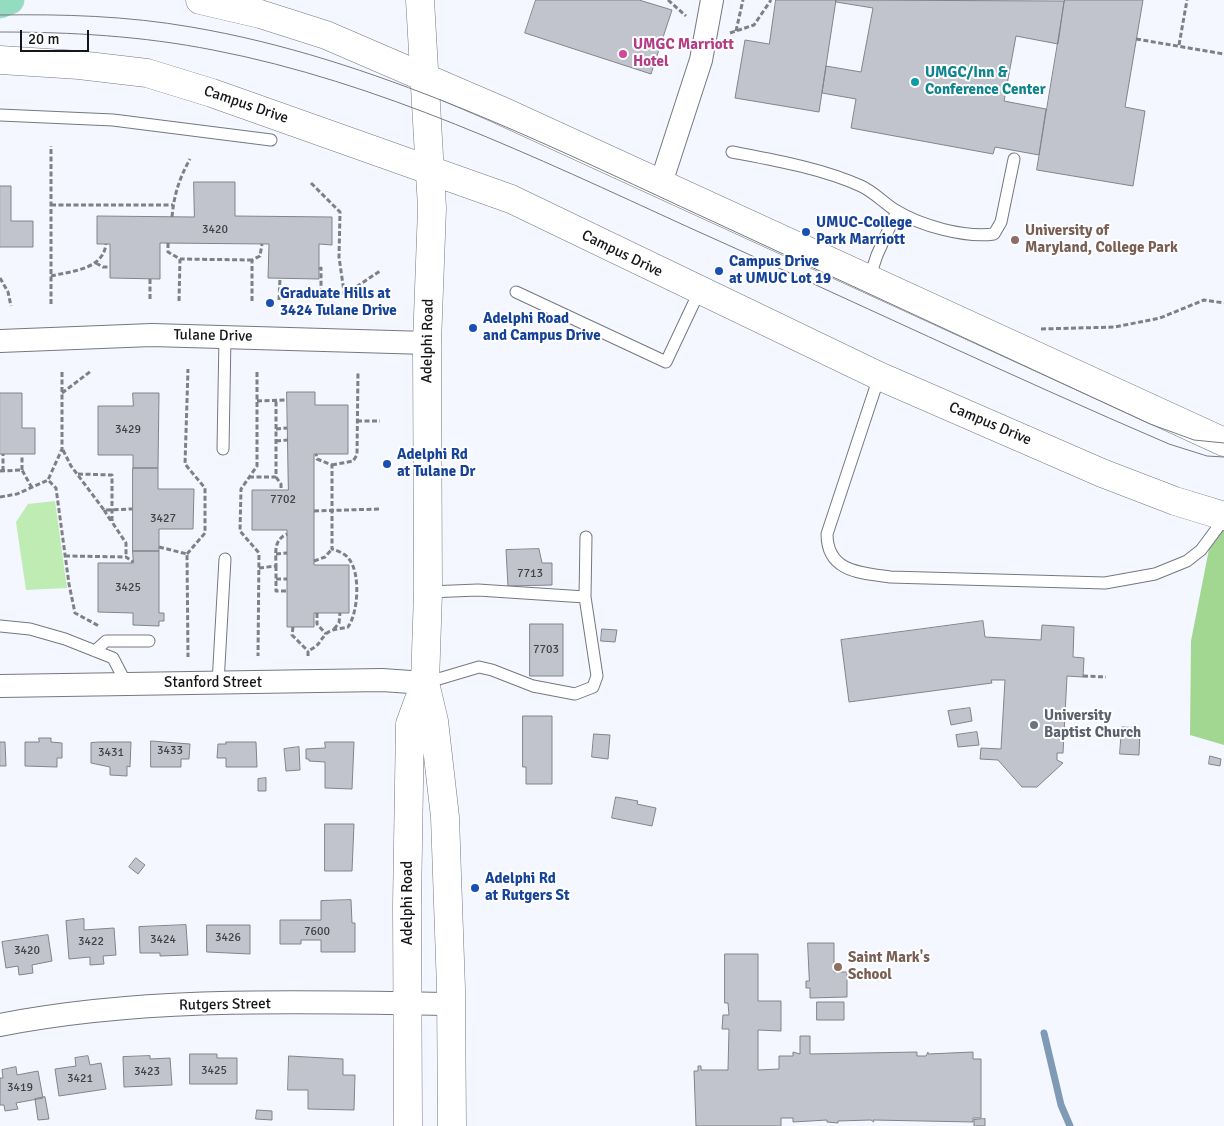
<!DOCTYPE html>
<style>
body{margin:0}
#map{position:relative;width:1224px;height:1126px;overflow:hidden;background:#f4f7ff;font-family:Signika,sans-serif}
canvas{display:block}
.scale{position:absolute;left:20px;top:30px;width:69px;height:22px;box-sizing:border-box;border:2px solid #151619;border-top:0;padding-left:6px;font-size:15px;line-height:18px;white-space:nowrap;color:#151619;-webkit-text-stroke:4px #fff;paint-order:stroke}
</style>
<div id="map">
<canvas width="1224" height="1126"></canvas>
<div class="scale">20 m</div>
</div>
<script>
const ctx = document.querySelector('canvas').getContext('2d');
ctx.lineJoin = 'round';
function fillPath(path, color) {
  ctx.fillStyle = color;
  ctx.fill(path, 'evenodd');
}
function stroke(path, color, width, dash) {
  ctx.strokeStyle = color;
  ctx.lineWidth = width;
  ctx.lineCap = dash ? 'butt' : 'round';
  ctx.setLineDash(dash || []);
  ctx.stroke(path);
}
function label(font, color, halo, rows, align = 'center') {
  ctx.font = font + ' Signika,sans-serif';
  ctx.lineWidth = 4;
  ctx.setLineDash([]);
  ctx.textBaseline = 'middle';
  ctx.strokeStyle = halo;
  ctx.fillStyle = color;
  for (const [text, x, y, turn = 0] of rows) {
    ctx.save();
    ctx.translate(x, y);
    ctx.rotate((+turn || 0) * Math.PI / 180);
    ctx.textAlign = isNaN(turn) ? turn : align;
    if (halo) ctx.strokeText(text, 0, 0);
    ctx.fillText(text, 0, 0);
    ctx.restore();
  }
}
const green = new Path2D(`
 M55 501 67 588 26 590 16 522 28 504Z`);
const forest = new Path2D(`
 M1218 503 1224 506V745L1190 735 1191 641Z`);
const stream = new Path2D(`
 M1044 1033 1061 1105 1070 1126`);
const building = new Path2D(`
 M536 0H639L672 10 651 74 525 33Z
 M776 0H836L819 112 735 98 745 40 769 44Z
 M836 0 1064 1 1058 44 1016 36 1004 101 1046 109 1039 155 995 147 993 154 851 128 856 99 822 93 826 66 861 72 873 8 836 2Z
 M1065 0H1143L1125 107 1145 111 1133 186 1037 170Z
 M194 182H235V216L332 217V245L319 244V279L268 278 269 244 160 243V279L110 278V244H97V216L194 217Z
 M0 186H11V221H33V247H0Z
 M287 392H315V405H348V454H314V565H349V613H314V627H287V530H252V490H288Z
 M0 393H22V428H35V454H0Z
 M133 393H159L158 468H133V455H98V406H133Z
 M133 468H158V489H194L193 529H159V551H133Z
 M539 549 542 563H552V585L508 586 506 550Z
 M133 551H159V613H164V621H159V626L133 625V613L98 612V563H133Z
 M983 621 985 637 1041 640 1042 625 1074 627 1073 657 1084 658 1083 677 1067 676 1063 753H1057V760L1063 763 1037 787H1022L998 760 980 759 981 748 1001 749 1005 680H991L992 683 849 702 841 640Z
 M530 624H563V676H530Z
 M602 629 617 630 615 642 601 641Z
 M970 708 972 721 951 725 948 711Z
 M523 716H552V784H526V767H523Z
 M1122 727 1140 728 1139 755 1120 754Z
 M977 732 979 745 958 747 956 735Z
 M594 734 610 735 608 759 592 757Z
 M39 738H51V742L62 743V758H57V767L25 766V742H39Z
 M151 741 190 744 189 759H181V767H151Z
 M0 742H5L6 766H0Z
 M100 742H131L130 767 127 766V776L110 775V767L91 763V743Z
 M226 742H256L257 767H226V758H217L218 744H226Z
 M325 742H354L352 789 325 788V762L309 761V759H306V749L325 748Z
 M299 747 300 770 286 771 284 749Z
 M1210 756 1221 759 1220 766 1209 764Z
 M266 778V791H258V779Z
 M616 797 638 801 637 804 656 808 652 826 612 818Z
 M325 824H354L352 871H325Z
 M136 858 145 865 138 874 129 867Z
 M351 900 352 923H355V952H321V940H301V944H280V920H321V901Z
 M84 919V930L114 928 116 955 103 956 104 964 90 965V957L69 959 66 921Z
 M186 925 188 955 160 956V953H140L139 927Z
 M207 925H250V954L207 952Z
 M48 935 52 961 32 965 33 973 19 975 18 966 6 968 2 942Z
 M808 943H834V972H847V997L810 998V988H806V981H809Z
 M725 954H758V1001H781V1031L758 1030V1070L779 1069V1056H793V1052L800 1054V1036H810V1054L917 1052V1056H926L928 1052V1054L973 1052V1059H981V1118H973V1122L873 1120 874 1122 871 1120 838 1121V1123L827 1122V1120L793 1122V1118H781V1126H696L694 1071H698V1066H701V1070H728L729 1029H722L723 1015H729L728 1003H725Z
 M817 1002H844V1020H817Z
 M190 1054H217V1058H237V1084H190Z
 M88 1056 90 1065 101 1063 106 1089 59 1096 55 1069 76 1066 75 1058Z
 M150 1056V1059L170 1058 172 1085 124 1087 123 1057Z
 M289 1056 343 1059V1075H355L354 1110 308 1109V1090H288Z
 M16 1067 17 1075 38 1071 43 1098 16 1103 18 1109 5 1111 4 1105H0V1078H3L2 1070Z
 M45 1097 49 1119 38 1120 35 1099Z
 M257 1110 272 1111V1120L256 1119Z
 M985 1119V1126H974V1120Z`);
const path = new Path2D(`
 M668 0 686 16
 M736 31 743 0
 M730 33 754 25 771 0
 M1136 39 1224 54
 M1179 45 1187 0
 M311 183 340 212 339 257 345 299
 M51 205H173
 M172 217C174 195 179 179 190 159
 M168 243V252L180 259 252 260
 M96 263 103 267H110
 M319 269 321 268V300
 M51 276C71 271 103 270 106 244
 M0 278 8 292 11 306
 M150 279V301
 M344 295 380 271
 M279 300 280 278
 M179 301 180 259
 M252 301V260L260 256 262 244
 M51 304V146
 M1041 329 1115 327 1160 318 1204 300 1224 303
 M62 372V449L48 480 56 488 69 584 75 613 99 626
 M257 372V466L241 489 240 531 259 553 258 656
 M62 393 91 371
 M257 401 287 400
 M357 421H380
 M276 429 287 428
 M276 441 288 440
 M63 450 71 466 104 510 132 509
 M332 465 353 461 357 455 358 371
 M22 470V455
 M0 471 22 470 32 488
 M3 471V454
 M78 474 112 475V522L126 543V557
 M249 477H276V400
 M276 477 281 484V490
 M0 497 17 494 48 480
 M104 510 111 521
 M314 511 379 509
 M159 547 187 554 188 657
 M187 554 205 533V488L185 464 188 369
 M276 554 287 553
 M65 556 126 557 133 562
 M314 561 325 557 332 549
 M276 566V591H287
 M259 568 276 566C276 553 273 540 287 534
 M276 579H287
 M317 613V624L326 634
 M293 627 292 635 308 651
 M334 629 339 623 340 613
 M308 656V651C320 645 318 643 325 635 331 628 341 629 348 627 358 613 361 574 349 559 346 554 338 551 332 549V465L317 459 316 454
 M1083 676 1106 677`);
const lane = new Path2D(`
 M0 115 113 120 271 140
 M732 152C774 160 821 168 861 186 874 192 884 203 895 210 921 226 965 238 994 234L1001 222 1014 159
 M869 279 877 255 897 211
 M516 292 666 362 699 292
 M879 377 827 534C827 572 861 573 890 577L1105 583 1155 574 1187 561 1201 550 1224 519
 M223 449 225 336
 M428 592 478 590 585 597 586 537
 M0 626 30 629 65 639 113 658 126 683
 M95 651 106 641H149
 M218 683 225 559
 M425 683 479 667 492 670 533 686 575 694 593 687 597 676 585 597`);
const street = new Path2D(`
 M661 183 701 60 712 0
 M0 341 152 335 427 343
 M0 686 382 680 425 683
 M0 1025C148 996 302 1002 451 1004`);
const secondary = new Path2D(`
 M200 0 260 14 326 35 500 110 1224 442
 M420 0 432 208 427 343 428 592 425 683 434 721 445 817 451 989 452 1126
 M0 60 79 65 147 73 212 93 511 199 879 376 1102 473 1175 501 1224 516
 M408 1126 407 904 410 724 425 683`);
const primary = new Path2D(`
 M0 4 10 0`);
const tram = new Path2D(`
 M0 15C64 14 128 16 191 27 374 58 545 144 712 221 858 289 1004 356 1150 424L1194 440 1224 443
 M0 32C71 32 142 36 213 50 379 82 535 157 688 227 849 299 1008 375 1169 444L1207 456 1224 457`);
const markers = [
 [623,54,5,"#d1479c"],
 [915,82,5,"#0f9aa8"],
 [806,232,5,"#1a4fb4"],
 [1015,240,5,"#8d6e63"],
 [719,271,5,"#1a4fb4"],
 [270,303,5,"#1a4fb4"],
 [473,328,5,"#1a4fb4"],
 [387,464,5,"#1a4fb4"],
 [1034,725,5,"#6b7280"],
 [475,888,5,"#1a4fb4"],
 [838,967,5,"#8d6e63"]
];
const numberNames = [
 ["3420",215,230],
 ["3429",128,430],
 ["7702",283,500],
 ["3427",163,519],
 ["7713",530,574],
 ["3425",128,588],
 ["7703",546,650],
 ["3433",170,751],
 ["3431",111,753],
 ["7600",317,932],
 ["3426",228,938],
 ["3424",163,940],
 ["3422",91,942],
 ["3420",27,951],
 ["3425",214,1071],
 ["3423",147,1072],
 ["3421",80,1079],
 ["3419",20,1088]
];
const hotelNames = [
 ["UMGC Marriott",633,45],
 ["Hotel",633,62]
];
const cultureNames = [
 ["UMGC/Inn &",925,73],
 ["Conference Center",925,90]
];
const streetNames = [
 ["Campus Drive",246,105,19],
 ["Campus Drive",622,254,26],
 ["Tulane Drive",213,336,1],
 ["Adelphi Road",428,341,-89],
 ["Campus Drive",990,424,23],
 ["Stanford Street",213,683],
 ["Adelphi Road",408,903,-90],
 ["Rutgers Street",225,1005,-1]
];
const transitNames = [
 ["UMUC-College",816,223],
 ["Park Marriott",816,240],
 ["Campus Drive",729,262],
 ["at UMUC Lot 19",729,279],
 ["Graduate Hills at",280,294],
 ["3424 Tulane Drive",280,311],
 ["Adelphi Road",483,319],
 ["and Campus Drive",483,336],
 ["Adelphi Rd",397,455],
 ["at Tulane Dr",397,472],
 ["Adelphi Rd",485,879],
 ["at Rutgers St",485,896]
];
const educationNames = [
 ["University of",1025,231],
 ["Maryland, College Park",1025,248],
 ["Saint Mark's",848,958],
 ["School",848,975]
];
const worshipNames = [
 ["University",1044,716],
 ["Baptist Church",1044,733]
];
fillPath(green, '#bfecb3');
fillPath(forest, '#a1d791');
stroke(stream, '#7e9ab4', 7);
fillPath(building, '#c1c4cc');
stroke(building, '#82848b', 1);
stroke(lane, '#75787f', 13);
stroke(street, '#75787f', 24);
stroke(secondary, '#75787f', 29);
stroke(primary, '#d5d5d6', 29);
stroke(path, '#7e8085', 3, [5, 2.5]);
stroke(lane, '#fff', 11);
stroke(street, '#fff', 22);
stroke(secondary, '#fff', 28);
stroke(primary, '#94dcc1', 28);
stroke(tram, '#787a7f', 1);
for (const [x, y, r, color] of markers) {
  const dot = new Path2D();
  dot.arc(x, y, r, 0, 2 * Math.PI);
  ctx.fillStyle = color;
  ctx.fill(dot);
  stroke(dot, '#fff', 2);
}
label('12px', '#404246', null, numberNames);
label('bold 15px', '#b23c85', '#fff', hotelNames, 'left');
label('bold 15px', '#0d838f', '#fff', cultureNames, 'left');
label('15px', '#151619', '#fff', streetNames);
label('bold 15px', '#164399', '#fff', transitNames, 'left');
label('bold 15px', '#785e54', '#fff', educationNames, 'left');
label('bold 15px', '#5b616d', '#fff', worshipNames, 'left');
</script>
